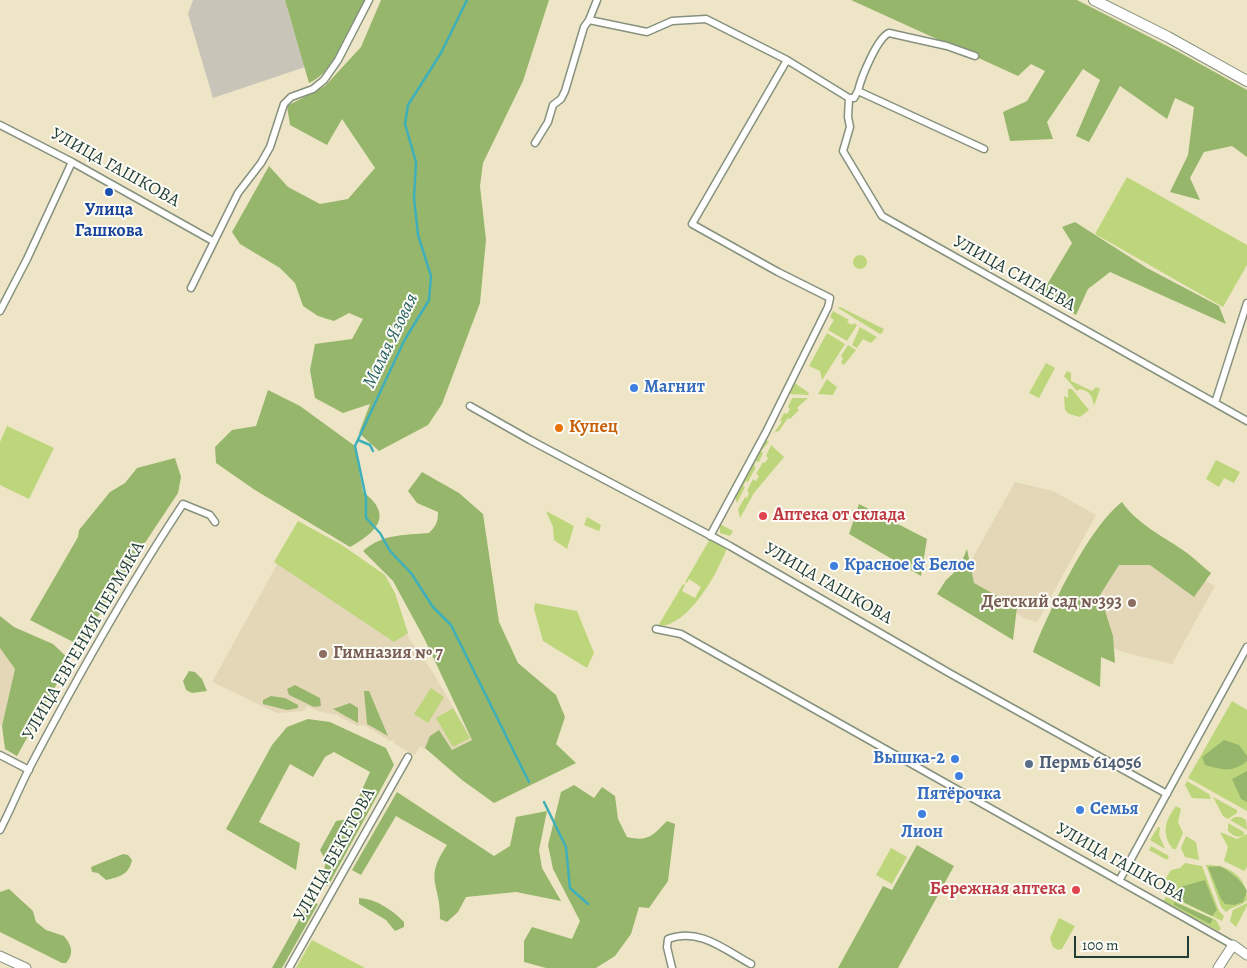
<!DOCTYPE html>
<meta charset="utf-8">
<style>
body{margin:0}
#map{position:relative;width:1247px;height:968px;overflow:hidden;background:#eee5c7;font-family:Alegreya,serif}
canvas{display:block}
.scale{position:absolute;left:1074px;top:936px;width:115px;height:22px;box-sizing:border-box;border:2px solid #1f3d34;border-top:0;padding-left:6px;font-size:15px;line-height:18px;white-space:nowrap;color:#1f3d34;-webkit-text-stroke:4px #fdfcf7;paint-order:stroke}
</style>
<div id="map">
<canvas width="1247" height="968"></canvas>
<div class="scale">100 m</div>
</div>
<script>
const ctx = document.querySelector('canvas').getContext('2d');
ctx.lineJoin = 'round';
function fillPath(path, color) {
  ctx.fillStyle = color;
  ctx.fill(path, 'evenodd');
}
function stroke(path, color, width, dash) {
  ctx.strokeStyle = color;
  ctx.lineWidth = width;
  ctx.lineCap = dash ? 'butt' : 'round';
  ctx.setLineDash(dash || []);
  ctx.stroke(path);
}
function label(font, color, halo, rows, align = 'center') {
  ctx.font = font + ' Alegreya,serif';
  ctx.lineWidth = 4;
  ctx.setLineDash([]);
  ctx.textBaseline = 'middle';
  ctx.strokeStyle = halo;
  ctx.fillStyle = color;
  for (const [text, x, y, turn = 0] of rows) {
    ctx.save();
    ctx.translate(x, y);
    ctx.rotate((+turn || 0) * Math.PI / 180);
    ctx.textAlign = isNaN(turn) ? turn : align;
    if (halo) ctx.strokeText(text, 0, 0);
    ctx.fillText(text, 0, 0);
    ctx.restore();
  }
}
const built = new Path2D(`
 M1015 482 1053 491 1096 515 1037 622 1024 618 961 579Z
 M1106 521 1215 586 1172 664 1123 652 1048 621Z
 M300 523 384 575 388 581 409 638 432 671 474 743 453 765 420 746 415 755 395 744 393 740 390 741 364 725 357 726 337 715 318 711 307 706 304 711 277 713 212 682Z
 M0 648 15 669 2 726 0 725Z`);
const industrial = new Path2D(`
 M193 0H285L305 67 213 98 188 14Z`);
const green = new Path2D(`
 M1127 177 1247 245V265L1223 307 1095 234Z
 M853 262a7 7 0 1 1 14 0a7 7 0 1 1-14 0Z
 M840 307 884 329 882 333 880 334 838 308Z
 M833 311 849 320 847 322 852 325 854 323 857 325 847 341 828 330 834 320 830 317Z
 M860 327 877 337 871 343 863 339 857 348 852 345Z
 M827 333 845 344 822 380 820 371 809 366Z
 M848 345 856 350 844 365 841 363 843 358 841 356Z
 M1046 363 1055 368 1039 398 1029 393Z
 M1067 371 1071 373V381L1092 391 1096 387 1100 389 1094 406C1092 396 1090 391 1080 389L1077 391 1064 376Z
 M827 379 837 387 833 395 818 394Z
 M795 383 809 393 808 395 789 394Z
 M1068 389H1072L1089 410 1080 417 1069 414 1065 410 1064 396 1068 398Z
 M792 398H808L797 408 799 410 790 419 788 418 778 432 776 431 772 435 782 422 780 421 784 413 787 414 790 409 788 407Z
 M7 426 54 448 29 499 0 485V442Z
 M765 439 769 442 761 451 763 453 759 462 756 461 754 466 756 467 748 482 746 481 743 486 745 487 737 503 735 496Z
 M771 445 784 457 754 493 740 518 738 509 745 497 747 498 749 493 747 491 753 479 756 481 759 476 756 474 763 462 765 463 768 458 766 456Z
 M1216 460 1240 472 1234 483 1224 478 1219 487 1206 479Z
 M546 511 574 526 567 549 554 540 553 527Z
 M587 517 601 525 599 531 584 525Z
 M298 521 342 545 385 575 395 593 408 633 394 642 274 562Z
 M720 524 733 531 730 536 720 533Z
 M710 539 727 548C718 572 689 627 658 626L683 584 685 585 682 591 695 598 701 587 689 579 687 583 685 582Z
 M535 603 577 611 594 653 587 668 543 641 534 609Z
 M431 688 444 697 428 723 414 714Z
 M1232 701 1247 710V811L1188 778Z
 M453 708 470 738 453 747 436 718Z
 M1187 781 1209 794 1211 799 1192 798 1185 785Z
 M1213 797 1237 810V813L1228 819 1223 816Z
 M1176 806 1181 809 1178 822 1183 833 1176 849H1173C1161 834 1165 820 1176 806Z
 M1235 817H1241L1246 820 1247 830 1230 820Z
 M1228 823 1244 832V835C1238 839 1232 835 1228 831Z
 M1158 827H1160L1159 835 1165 849 1150 840Z
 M1220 832 1237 839 1247 834V867L1244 871 1224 861 1228 847Z
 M1186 836 1196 842 1199 860 1185 857 1181 848Z
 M1151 846 1169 856 1167 860 1149 850Z
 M891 848 907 857 892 884 876 875Z
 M1185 863 1202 866 1219 911 1224 916 1222 921 1167 895 1168 893 1162 890 1166 883 1164 881 1171 870 1180 868Z
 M1206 865C1228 865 1247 875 1247 900 1241 907 1234 905 1226 912L1221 907Z
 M1166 897 1216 920 1221 929 1218 931 1163 901Z
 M1247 903V906L1236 927 1230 921 1233 910Z
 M1059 918 1075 926 1062 949 1058 950 1053 947 1050 938Z
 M312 940 365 968H296Z`);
const forest = new Path2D(`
 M285 0H365C351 29 340 68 309 83Z
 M381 0H549L523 81 483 163 480 186 486 240 480 303 442 404 428 425 379 451 359 433 370 404 343 413 315 398 310 370 315 344 352 339 363 319 349 313 334 321 318 316 303 306 295 283 280 268 240 244 232 232 269 166 288 187 320 204 348 199 375 168 342 119 327 145 290 125 287 106 325 86 361 47Z
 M851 0H1077L1177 51 1247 90V157L1232 146 1204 152 1190 178 1200 200 1170 192 1188 155 1194 107 1175 98 1167 119 1120 86 1089 142 1076 136 1100 80 1083 69 1047 122 1053 139 1010 141 1003 112 1027 101 1045 71 1031 64 1018 76Z
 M1075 222 1147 268 1219 306 1226 324 1110 272 1088 289 1076 315 1042 293 1072 243 1062 227Z
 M268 390 300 406 355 446 363 492C394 515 377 532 350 547L255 490 216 463 215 447 232 430 256 426Z
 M175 458 181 477 178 493 113 591 81 646 30 620 78 537 79 530 110 492 125 483 137 468Z
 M422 472 459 493 483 514 499 622 518 663 556 695 565 717 556 744 576 763 494 803 462 780 425 748 430 736 439 730 452 750 472 740 424 638 393 581 363 551C382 534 404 535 429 533 436 526 438 522 438 512L417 503 408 491Z
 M1122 502C1138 525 1165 537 1187 553 1195 559 1203 567 1211 573L1194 597 1150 565H1119L1100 595 1113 636 1115 663 1101 657 1100 687 1033 652C1049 611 1088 528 1122 502Z
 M859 504 927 539 921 576 849 534Z
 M967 549 974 583 1017 607 1013 640 937 594 946 580 959 568Z
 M0 616 14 627 53 644 70 660 17 756 5 749 2 726 15 669 0 648Z
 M189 671 195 672 202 679 207 691 192 693 186 690 183 681Z
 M295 685 320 698 321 706 314 707 289 695 287 689Z
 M364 691H369L388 736 367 724Z
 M271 696 285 698 298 705V708L287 710 263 704V700Z
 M350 703 358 708V723L333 709Z
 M308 719 330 722 386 748 394 765 328 886 321 883 326 861 320 850 336 821 349 819 370 772 334 752 325 757 313 777 290 764 259 822 300 843 296 870 226 829 272 745 287 727Z
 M1224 740 1239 745 1247 756V761C1233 773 1222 770 1205 765L1202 757Z
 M1247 771V802L1241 799 1232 779Z
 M574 785 594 798 602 787 615 796 618 819 627 837C648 842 652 836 667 821L675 824 668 881 649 908 639 907 631 934 615 956 596 968H546L524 962V941L532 927 572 939 580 921 553 869 548 845 561 792Z
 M397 792 494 856 510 846 516 817 547 811 539 850 542 868 561 901 516 892 466 897 458 912 447 922 440 919C441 884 423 880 447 845L396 816 361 875 352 870Z
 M917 845 954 866 898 968H838L883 886 892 890Z
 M123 854 128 855 132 860C129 875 119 877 106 880L98 873 92 872 91 867Z
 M1220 866C1231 872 1241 880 1247 891L1243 902 1234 905 1225 904 1221 899 1208 867Z
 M1205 880 1217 910 1212 916 1175 898 1174 894 1180 887Z
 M9 889 33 911 36 922 46 930 64 936C71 945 75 953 66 963H62L0 932V892Z
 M359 898C377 899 392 910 404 922V927L395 931 386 920 359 904Z
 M310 900 318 904 282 968H272Z
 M1174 902 1213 919 1210 924 1174 905Z`);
const stream = new Path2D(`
 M467 0 441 53 408 105 405 124 416 162 414 198 418 235 431 276 429 300 404 341 355 446 366 498V518L380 533 390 551 411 573 433 607 451 625 529 782
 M358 440 370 445 373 451
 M544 802 566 847 570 888 588 904`);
const street = new Path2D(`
 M589 20 647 32 672 21 706 19 787 60 849 98H854L858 91 984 149
 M858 91C861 78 877 38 889 33L947 46 975 56
 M849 98 848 117 850 127 843 151 882 216 1247 421
 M0 125 72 162 213 241
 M535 143 548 122 553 105 561 99 565 91 584 27 589 20 597 0
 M191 288 238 193 261 163 270 147 284 104 291 97 313 89 324 80 338 60 369 0
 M0 311 27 259 72 162
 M1215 403 1247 303
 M470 406 530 440 730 546 951 674 1167 794
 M710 536 766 432 828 307 830 298 778 272 692 224 787 60
 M656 629 681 634 1233 945
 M0 755 29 770
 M0 830C11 809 20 786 31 765 78 676 127 588 183 504L210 515 215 522
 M1119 881 1247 647
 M289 968 408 757
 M672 968 667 947 668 939C699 927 725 950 751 964`);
const secondary = new Path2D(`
 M0 956 26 968
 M1218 968 1233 945 1247 955`);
const primary = new Path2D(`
 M1094 0 1168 37 1247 81`);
const markers = [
 [109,192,5,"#1a4fb4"],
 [634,388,5,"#3f7fe0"],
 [559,428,5,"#e8710a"],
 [763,516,5,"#e0444e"],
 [834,566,5,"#3f7fe0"],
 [1132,603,5,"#8d6e63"],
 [323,654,5,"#8d6e63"],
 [955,759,5,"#3f7fe0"],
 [1029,764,5,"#5c6f8a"],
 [959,776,5,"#3f7fe0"],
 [1080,810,5,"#3f7fe0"],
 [922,814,5,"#3f7fe0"],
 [1076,890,5,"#e0444e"]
];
const streetNames = [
 ["УЛИЦА ГАШКОВА",115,168,29],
 ["УЛИЦА СИГАЕВА",1014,274,29],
 ["УЛИЦА ГАШКОВА",828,584,30],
 ["УЛИЦА ЕВГЕНИЯ ПЕРМЯКА",84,641,-60],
 ["УЛИЦА БЕКЕТОВА",335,855,-61],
 ["УЛИЦА ГАШКОВА",1120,863,29]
];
const transitNames = [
 ["Улица",109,211],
 ["Гашкова",109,232]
];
const shopNames = [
 ["Магнит",644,388],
 ["Красное & Белое",844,566],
 ["Вышка-2",945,759,"right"],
 ["Пятёрочка",959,795,"center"],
 ["Семья",1090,810],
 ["Лион",922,833,"center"]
];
const foodNames = [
 ["Купец",569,428]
];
const healthNames = [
 ["Аптека от склада",773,516],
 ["Бережная аптека",1066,890,"right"]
];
const educationNames = [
 ["Детский сад №393",1122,603],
 ["Гимназия № 7",333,654,"left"]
];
const serviceNames = [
 ["Пермь 614056",1039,764]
];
const waterNames = [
 ["Малая Язовая",391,341,-64]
];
fillPath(built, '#e3d7b7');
fillPath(industrial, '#c8c4b8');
fillPath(green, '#bdd67b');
fillPath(forest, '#96b76b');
stroke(stream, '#3fafb9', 2.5);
stroke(street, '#86917e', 9);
stroke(secondary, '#86917e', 11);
stroke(primary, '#86917e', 12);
stroke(street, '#fff', 6);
stroke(secondary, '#fff', 9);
stroke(primary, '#fff', 10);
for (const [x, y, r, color] of markers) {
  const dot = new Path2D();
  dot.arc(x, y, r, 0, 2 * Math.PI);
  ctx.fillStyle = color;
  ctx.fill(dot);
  stroke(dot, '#fdfcf7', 2);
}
label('18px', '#1f3d34', '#fdfcf7', streetNames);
label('bold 18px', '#164399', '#fdfcf7', transitNames);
label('bold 18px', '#366cbe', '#fdfcf7', shopNames, 'left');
label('bold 18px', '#c56008', '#fdfcf7', foodNames, 'left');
label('bold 18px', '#be3a42', '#fdfcf7', healthNames, 'left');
label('bold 18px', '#785e54', '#fdfcf7', educationNames, 'right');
label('bold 18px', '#4e5e75', '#fdfcf7', serviceNames, 'left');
label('italic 19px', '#2a6563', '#fdfcf7', waterNames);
</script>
